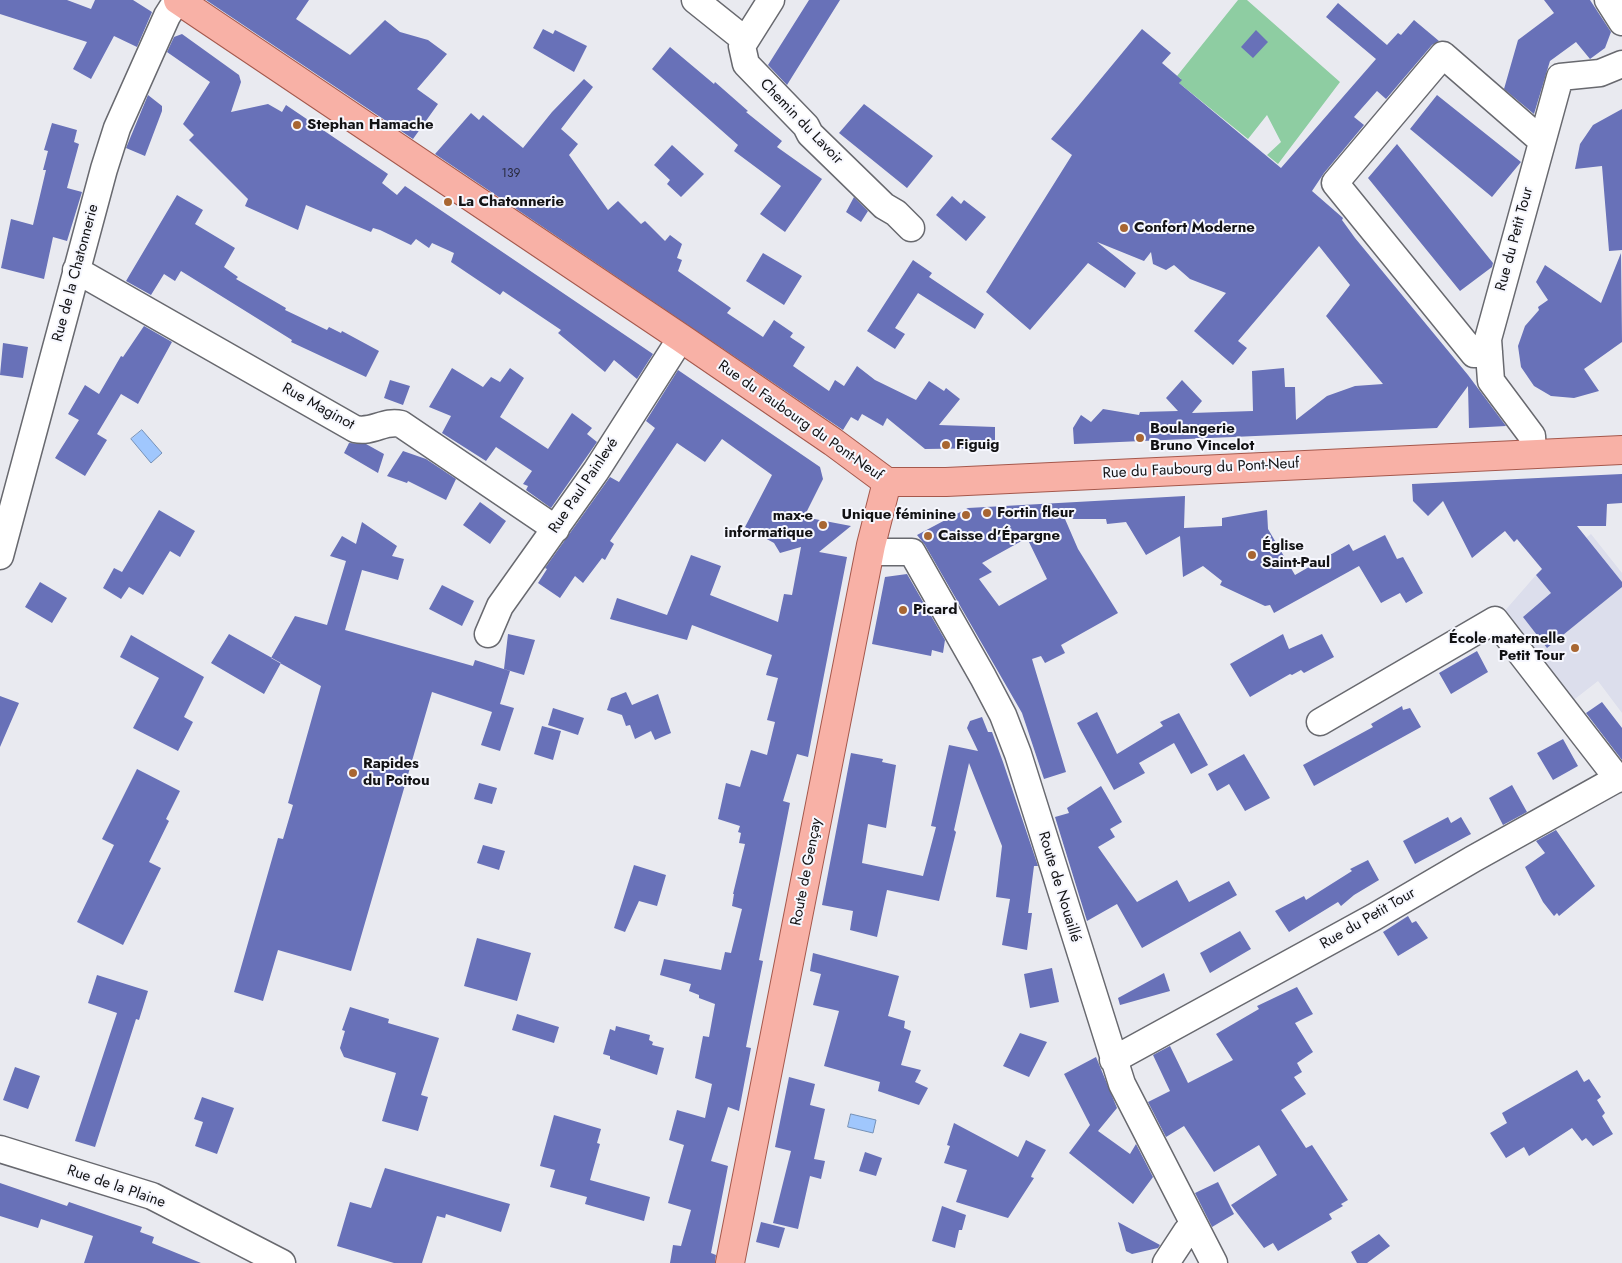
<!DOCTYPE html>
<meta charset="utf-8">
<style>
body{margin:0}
canvas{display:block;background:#e9eaf0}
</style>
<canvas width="1622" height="1263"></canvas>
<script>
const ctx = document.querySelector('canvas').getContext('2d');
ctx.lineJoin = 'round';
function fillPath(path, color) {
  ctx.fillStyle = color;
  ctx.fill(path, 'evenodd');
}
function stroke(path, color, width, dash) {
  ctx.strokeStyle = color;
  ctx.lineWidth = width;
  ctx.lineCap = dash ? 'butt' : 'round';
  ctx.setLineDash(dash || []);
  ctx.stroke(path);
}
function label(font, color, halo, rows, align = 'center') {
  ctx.font = font + ' Jost,sans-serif';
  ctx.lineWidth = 4;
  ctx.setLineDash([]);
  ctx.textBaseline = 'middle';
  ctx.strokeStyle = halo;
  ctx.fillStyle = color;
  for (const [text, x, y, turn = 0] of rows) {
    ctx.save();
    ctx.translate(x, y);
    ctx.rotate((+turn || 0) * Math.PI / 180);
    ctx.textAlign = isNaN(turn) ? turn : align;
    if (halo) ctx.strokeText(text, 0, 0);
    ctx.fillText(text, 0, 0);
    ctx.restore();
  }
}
const built = new Path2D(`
 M1591 534 1622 573V713L1598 681 1571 702 1502 614 1536 575Z`);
const green = new Path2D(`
 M1238 0H1247L1340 82 1278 164 1267 155 1281 142 1267 115 1248 139 1179 83 1181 79 1177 76Z`);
const water = new Path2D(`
 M142 430 162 453 151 463 131 439Z
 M851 1114 876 1120 873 1133 848 1127Z`);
const building = new Path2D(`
 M0 0H67L91 9 95 0H133L152 12 137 47 114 36 91 79 73 69 87 42 0 14Z
 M206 0H309L296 19 350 55 385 20 400 32 428 40 447 54 417 89 438 104 413 139Z
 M809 0H840L787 85 768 65Z
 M1544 0H1590L1611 32 1605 48 1590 59 1576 42 1550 61 1534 114 1504 89 1518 40 1554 13Z
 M1338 3 1387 45 1398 33 1401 35 1414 20 1439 41 1432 45 1386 99 1377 91 1354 117 1364 125 1324 173 1312 191 1343 218 1342 220 1355 238 1468 375 1506 426 1469 428 1468 386 1437 428 1074 444 1073 428 1081 415 1091 422 1103 409 1139 415 1140 412 1178 411 1166 398 1182 380 1202 401 1192 413 1253 411 1252 371 1284 368 1285 387H1295L1296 420 1327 396 1355 386 1383 384 1326 316 1350 285 1319 246 1238 341 1247 348 1233 365 1194 331 1226 293 1190 279 1174 265 1166 270 1153 264 1151 252 1144 261 1097 242 1136 273 1125 288 1088 263 1030 330 986 292 1072 155 1051 139 1142 29 1171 53 1162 63 1182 80 1179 83 1281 168 1376 59 1326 17Z
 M543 29 553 34 555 30 587 46 574 72 533 48Z
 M1256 30 1268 42 1253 58 1241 47Z
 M182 34 239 75 241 82 231 112 268 104 282 112 286 105 388 174 382 183 397 195 405 186 653 354 637 379 614 360 605 372 558 333 561 330 503 291 500 295 451 262 454 253 432 243 429 248 416 239 411 245 380 230 373 228 371 232 306 205 298 230 245 206 248 199 189 140 194 135 183 124 210 82 167 52 174 37Z
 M670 47 714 84 715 82 748 111 746 112 782 141 777 147 822 179 785 232 760 214 781 186 734 151 738 145 652 69Z
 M584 79 593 87 561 129 578 144 569 155 608 210 618 201 641 224 645 221 665 241 670 235 682 244 677 258 682 260 678 271 731 308 727 313 763 337 774 320 793 333 790 337 805 347 793 366 829 391 835 380 844 386 857 366 875 380 916 400 929 381 944 391 946 388 960 399 939 425 995 427V448L925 449 887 418 883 426 862 414 858 421 851 417 843 430 435 154 471 113 479 120 483 115 523 148 552 112Z
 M148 95 162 106V111L145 156 126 148Z
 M1437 95 1521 162 1492 197 1410 129Z
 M864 104 933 156 907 188 839 133Z
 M1622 109V250L1609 251 1602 166 1575 169 1580 144 1593 125Z
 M52 123 77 130 74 142 79 144 67 188 82 192 67 241 53 237 44 279 1 268 11 219 33 225 46 170H43L48 151 44 150Z
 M1397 144 1493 263 1492 267 1460 291 1368 178Z
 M672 145 704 174 681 197 667 184 670 180 654 165Z
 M177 195 203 210 195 224 235 248 224 267 238 277 236 279 286 308 285 310 327 330 329 327 341 333 342 331 379 351 366 377 291 342 292 340 181 271 175 281 164 274 151 295 126 281Z
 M952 196 961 204 964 200 986 217 966 241 936 215Z
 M854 197 868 211 861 222 846 212Z
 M763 253 802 276 784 305 746 281Z
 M1621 253 1622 342 1584 369 1599 391 1574 398 1551 396 1534 386 1521 367 1518 346 1525 326 1539 310 1538 307 1548 300 1536 282 1545 265 1601 303Z
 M913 260 932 273 929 277 984 314 975 329 918 293 895 328 905 334 895 349 867 331Z
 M144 326 172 342 138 404 121 394 97 434 107 440 85 476 55 458 79 420 68 414 85 385 99 394 121 356 123 357Z
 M3 343 28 347 23 378 0 375Z
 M452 368 483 387 491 377 500 382 510 368 524 378 500 417 548 449 572 413 592 428 587 434 597 442 551 508 526 490 528 486 523 484 532 471 496 447 486 461 442 433 451 416 429 407Z
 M678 370 820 467 823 479 804 517 851 526 819 552 847 557 808 757 797 754 783 801 790 803 759 960 763 961 746 1047 751 1048 739 1111 728 1107 711 1161 728 1166 711 1253 716 1255 715 1263H670L673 1245 681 1246 691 1210 668 1203 684 1145 669 1140 677 1110 705 1118 712 1084 695 1078 703 1036 709 1037 715 1004 699 998V995L689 991 691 984 660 975 664 959 721 970 725 952 731 953 742 909 732 906 734 894H733L745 844 739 843 741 833 738 832 740 826 718 819 726 783 740 787 751 750 767 755 775 722 767 720 778 678 766 675 772 655 692 625 687 640 610 619 617 598 667 615 691 555 721 566 710 595 778 622 784 594 792 595 801 547 780 553 774 543 745 527 772 475 722 439 705 462 677 443 610 541 614 544 605 560 602 558 583 583 575 576 560 598 538 583 547 569 545 568 610 477 619 482 655 428 646 421Z
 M390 380 410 386 403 405 384 398Z
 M349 443 366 444 384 454 378 473 344 453Z
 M403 451 426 459 456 479 446 500 408 481 407 483 387 476Z
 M1622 474V503L1607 504 1606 526H1577L1622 582V587L1547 648 1523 617 1551 593 1536 575 1542 569 1517 539 1514 542 1505 531 1472 558 1443 501 1428 516 1413 501 1412 484Z
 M1185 496 1184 528 1222 526V518L1267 510 1268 529 1295 575 1349 544 1353 551 1385 535 1397 559 1403 557 1423 593 1406 603 1400 593 1381 603 1359 566 1274 613 1270 605 1265 606 1220 585 1222 581 1203 566 1183 577 1180 536 1146 555 1126 522 1107 524 1106 519H1065L1078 549 1118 613 1061 645 1065 653 1045 663 1041 656 1032 659 1066 772 1044 779 1022 713 925 545 917 535 968 508ZM1027 538 1047 579 999 606 979 579 992 572 982 563Z
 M480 502 506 521 490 544 463 525Z
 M159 510 195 531 180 557 170 551 143 595 129 587 121 599 103 588 114 568 122 572Z
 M362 522 397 546 392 556 404 559 398 580 362 570 345 630 473 666 475 660 510 671 500 704 514 708 500 751 481 745 492 712 432 692 351 971 278 950 263 1001 234 992 278 838 283 839 293 805 288 803 321 686 271 658 295 616 327 625 346 561 330 556 342 536 356 544Z
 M907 574 945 640 943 653 932 650 931 656 872 644 885 577Z
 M40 582 67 598 52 623 25 607Z
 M442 585 474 601 462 626 429 609Z
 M229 634 281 663 264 694 211 663Z
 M508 634 535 640 524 675 504 669Z
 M1283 634 1289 649 1322 634 1334 657 1304 673 1301 670 1292 675 1290 674 1250 697 1230 664Z
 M131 635 204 677 184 717 193 722 178 751 133 728 159 678 120 657Z
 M1477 651 1488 672 1451 694 1439 673Z
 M626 692 632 705 658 694 671 733 655 740 651 731 635 739 630 725 626 726 622 715 607 710 611 698Z
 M0 696 19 703 0 747Z
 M1602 702 1622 728V760L1586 713Z
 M1402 706 1403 710 1410 708 1421 727 1314 786 1303 765 1373 727 1371 724Z
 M553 708 584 718 578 735 548 725Z
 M1097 712 1117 754 1163 726 1160 722 1179 713 1208 765 1191 774 1174 743 1139 763 1145 773 1114 790 1077 723Z
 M982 717 988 732H992L1003 762 1038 866H1034L1028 913H1032L1027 950 1002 945 1010 899 996 897 1002 846 969 763 954 830 956 832 939 901 887 890 877 937 850 930 853 911 822 905 851 753 883 759 882 762 896 765 886 828 868 824 862 863 923 876 936 827 931 826 949 745 978 751 967 728 970 721Z
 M542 726 561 731 553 760 534 754Z
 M1563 739 1578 766 1553 780 1537 753Z
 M1244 754 1270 798 1245 811 1229 784 1217 791 1208 774Z
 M137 769 180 791 166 819 169 821 149 862 161 868 123 945 77 922 114 845 102 839Z
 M479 783 497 788 492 804 474 799Z
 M1512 785 1527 812 1503 825 1489 798Z
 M1101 786 1122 822 1110 829 1115 837 1098 847 1137 902 1177 880 1189 902 1229 881 1237 895 1142 948 1117 904 1087 921 1055 817 1069 813 1067 808Z
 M1448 817 1451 823 1461 817 1471 834 1415 864 1403 841Z
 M1556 830 1595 886 1559 916 1557 913 1554 916 1543 902 1525 867 1545 853 1536 841Z
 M483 845 505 851 499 870 477 863Z
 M1368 860 1379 880 1354 895 1341 906 1338 902 1289 932 1275 911 1304 896 1306 900 1352 871 1350 869Z
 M634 865 666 875 657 906 639 901 625 932 614 928Z
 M1408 916 1412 923 1416 921 1428 938 1398 956 1383 932Z
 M1240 931 1251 949 1210 973 1200 953Z
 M477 938 531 953 517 1001 464 986Z
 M813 953 899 976 888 1016 905 1021 904 1028 911 1031 901 1065 921 1070 915 1082 928 1088 919 1105 878 1091 880 1082 824 1066 839 1011 813 1005 821 974 810 971Z
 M1052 968 1059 1002 1030 1008 1024 974Z
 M1164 973 1170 991 1120 1005 1118 998Z
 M97 975 148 991 139 1020 136 1019 95 1147 75 1141 117 1013 88 1003Z
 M1297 987 1313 1014 1295 1023 1313 1052 1297 1063 1302 1072 1294 1077 1306 1094 1281 1110 1306 1148 1312 1145 1348 1200 1341 1204 1343 1206 1329 1214 1332 1219 1278 1251 1273 1243 1264 1248 1231 1205 1277 1175 1259 1145 1214 1172 1184 1126 1166 1137 1148 1102 1170 1091 1153 1055 1170 1046 1188 1083 1233 1060 1216 1034 1259 1009 1257 1006Z
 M350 1007 389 1019 388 1023 439 1038 421 1095 428 1097 418 1131 382 1121 396 1073 344 1057 340 1048 345 1031 342 1030Z
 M517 1014 559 1027 554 1043 512 1030Z
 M616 1026 650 1035 649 1040 653 1042 652 1045 664 1048 657 1075 610 1059V1056L603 1054 610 1029 615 1031Z
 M1020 1033 1047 1042 1029 1077 1003 1066Z
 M1096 1057 1117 1108 1098 1131 1130 1154 1136 1144 1153 1177 1133 1204 1069 1153 1090 1125 1064 1074Z
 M15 1067 40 1076 28 1109 3 1100Z
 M1577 1070 1584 1082 1589 1079 1601 1097 1597 1100 1605 1113 1602 1116 1613 1134 1593 1146 1586 1138 1582 1141 1572 1128 1529 1156 1524 1147 1506 1158 1490 1133 1507 1123 1502 1113Z
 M789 1077 815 1084 810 1105 825 1109 814 1159 825 1161 821 1179 810 1176 798 1229 773 1223 791 1151 775 1147Z
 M202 1097 234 1108 217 1154 195 1146 203 1122 194 1119Z
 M554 1115 601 1129 597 1143 600 1144 590 1180 650 1197 644 1221 585 1204 587 1197 550 1187 555 1170 540 1166Z
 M954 1123 1018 1157 1026 1140 1046 1150 1032 1174 1031 1177 1034 1178 1008 1218 956 1202 967 1170 944 1163 950 1146 947 1145Z
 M865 1152 882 1158 876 1176 859 1171Z
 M385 1168 510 1204 501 1232 446 1214 445 1218 437 1216 422 1263H394L337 1246 350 1202 371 1208Z
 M1218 1182 1234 1214 1212 1227 1195 1193Z
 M0 1183 67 1206 69 1202 142 1227 140 1232 154 1237 152 1243 201 1263H84L93 1236 41 1219 38 1228 0 1216Z
 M942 1206 966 1215 962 1230H959L955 1248 932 1241Z
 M761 1222 785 1228 779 1248 756 1242Z
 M1118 1222 1160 1245 1158 1248 1132 1254 1126 1251Z
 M1379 1234 1390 1246 1367 1263H1357L1351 1252Z`);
const minor = new Path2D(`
 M695 0 745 40
 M771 0 742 46 746 64 806 126 810 134 884 206 896 213 911 228
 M1608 0 1622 22
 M76 270 355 429C373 433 384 420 401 424L556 529
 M1489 352 1474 354 1335 183 1443 55 1542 141
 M1533 454 1532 436 1491 381 1488 339 1560 77 1600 73 1622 64
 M870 552H912L983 677 1003 715 1018 754 1122 1084 1214 1263
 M0 556 104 169 117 128 167 16 177 0
 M488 634 500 606 596 471 681 338
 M1320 722 1495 620 1618 779
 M1113 1060 1374 917 1473 859 1622 776
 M0 1149 152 1196 282 1263
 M1166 1263 1187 1231 1195 1226`);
const major = new Path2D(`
 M178 0 681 338 833 442 887 482H946L1622 450
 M730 1263 871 545 887 482`);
const markers = [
 [297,125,5,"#a86632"],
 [448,202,5,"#a86632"],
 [1124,228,5,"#a86632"],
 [1140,438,5,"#a86632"],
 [946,445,5,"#a86632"],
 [987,513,5,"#a86632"],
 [966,515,5,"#a86632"],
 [823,525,5,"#a86632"],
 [928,536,5,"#a86632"],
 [1252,555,5,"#a86632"],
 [903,610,5,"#a86632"],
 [1575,648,5,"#a86632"],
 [353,773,5,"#a86632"]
];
const numberNames = [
 ["139",511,174]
];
const streetNames = [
 ["Chemin du Lavoir",801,122,46],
 ["Rue du Petit Tour",1515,239,-75],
 ["Rue de la Chatonnerie",76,273,-75],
 ["Rue Maginot",318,407,29],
 ["Rue du Faubourg du Pont-Neuf",800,421,35],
 ["Rue du Faubourg du Pont-Neuf",1201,469,-3],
 ["Rue Paul Painlevé",584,486,-56],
 ["Route de Gençay",807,872,-79],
 ["Route de Nouaillé",1059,887,73],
 ["Rue du Petit Tour",1368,919,-30],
 ["Rue de la Plaine",116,1187,19]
];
const poiNames = [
 ["Stephan Hamache",307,125],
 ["La Chatonnerie",458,202],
 ["Confort Moderne",1134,228],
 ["Boulangerie",1150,429],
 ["Bruno Vincelot",1150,446],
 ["Figuig",956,445],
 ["Fortin fleur",997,513],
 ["Unique féminine",956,515,"right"],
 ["max-e",813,516,"right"],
 ["informatique",813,533,"right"],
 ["Caisse d'Épargne",938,536],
 ["Église",1262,546],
 ["Saint-Paul",1262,563],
 ["Picard",913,610],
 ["École maternelle",1565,639,"right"],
 ["Petit Tour",1565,656,"right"],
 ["Rapides",363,764],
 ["du Poitou",363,781]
];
fillPath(built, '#dcdeec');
fillPath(green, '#8ecda2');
fillPath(water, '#a0c7fd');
stroke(water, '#7591b7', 1);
fillPath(building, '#6871b8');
stroke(minor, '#68696f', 29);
stroke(major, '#a5584c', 30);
stroke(minor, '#fff', 26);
stroke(major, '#f8b1a6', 28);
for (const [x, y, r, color] of markers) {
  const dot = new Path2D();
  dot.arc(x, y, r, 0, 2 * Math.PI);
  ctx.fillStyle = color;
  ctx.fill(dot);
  stroke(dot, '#f6f7fe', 2);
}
label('12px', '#282a3d', null, numberNames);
label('15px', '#121214', '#f6f7fe', streetNames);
label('bold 15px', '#121214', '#f6f7fe', poiNames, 'left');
</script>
